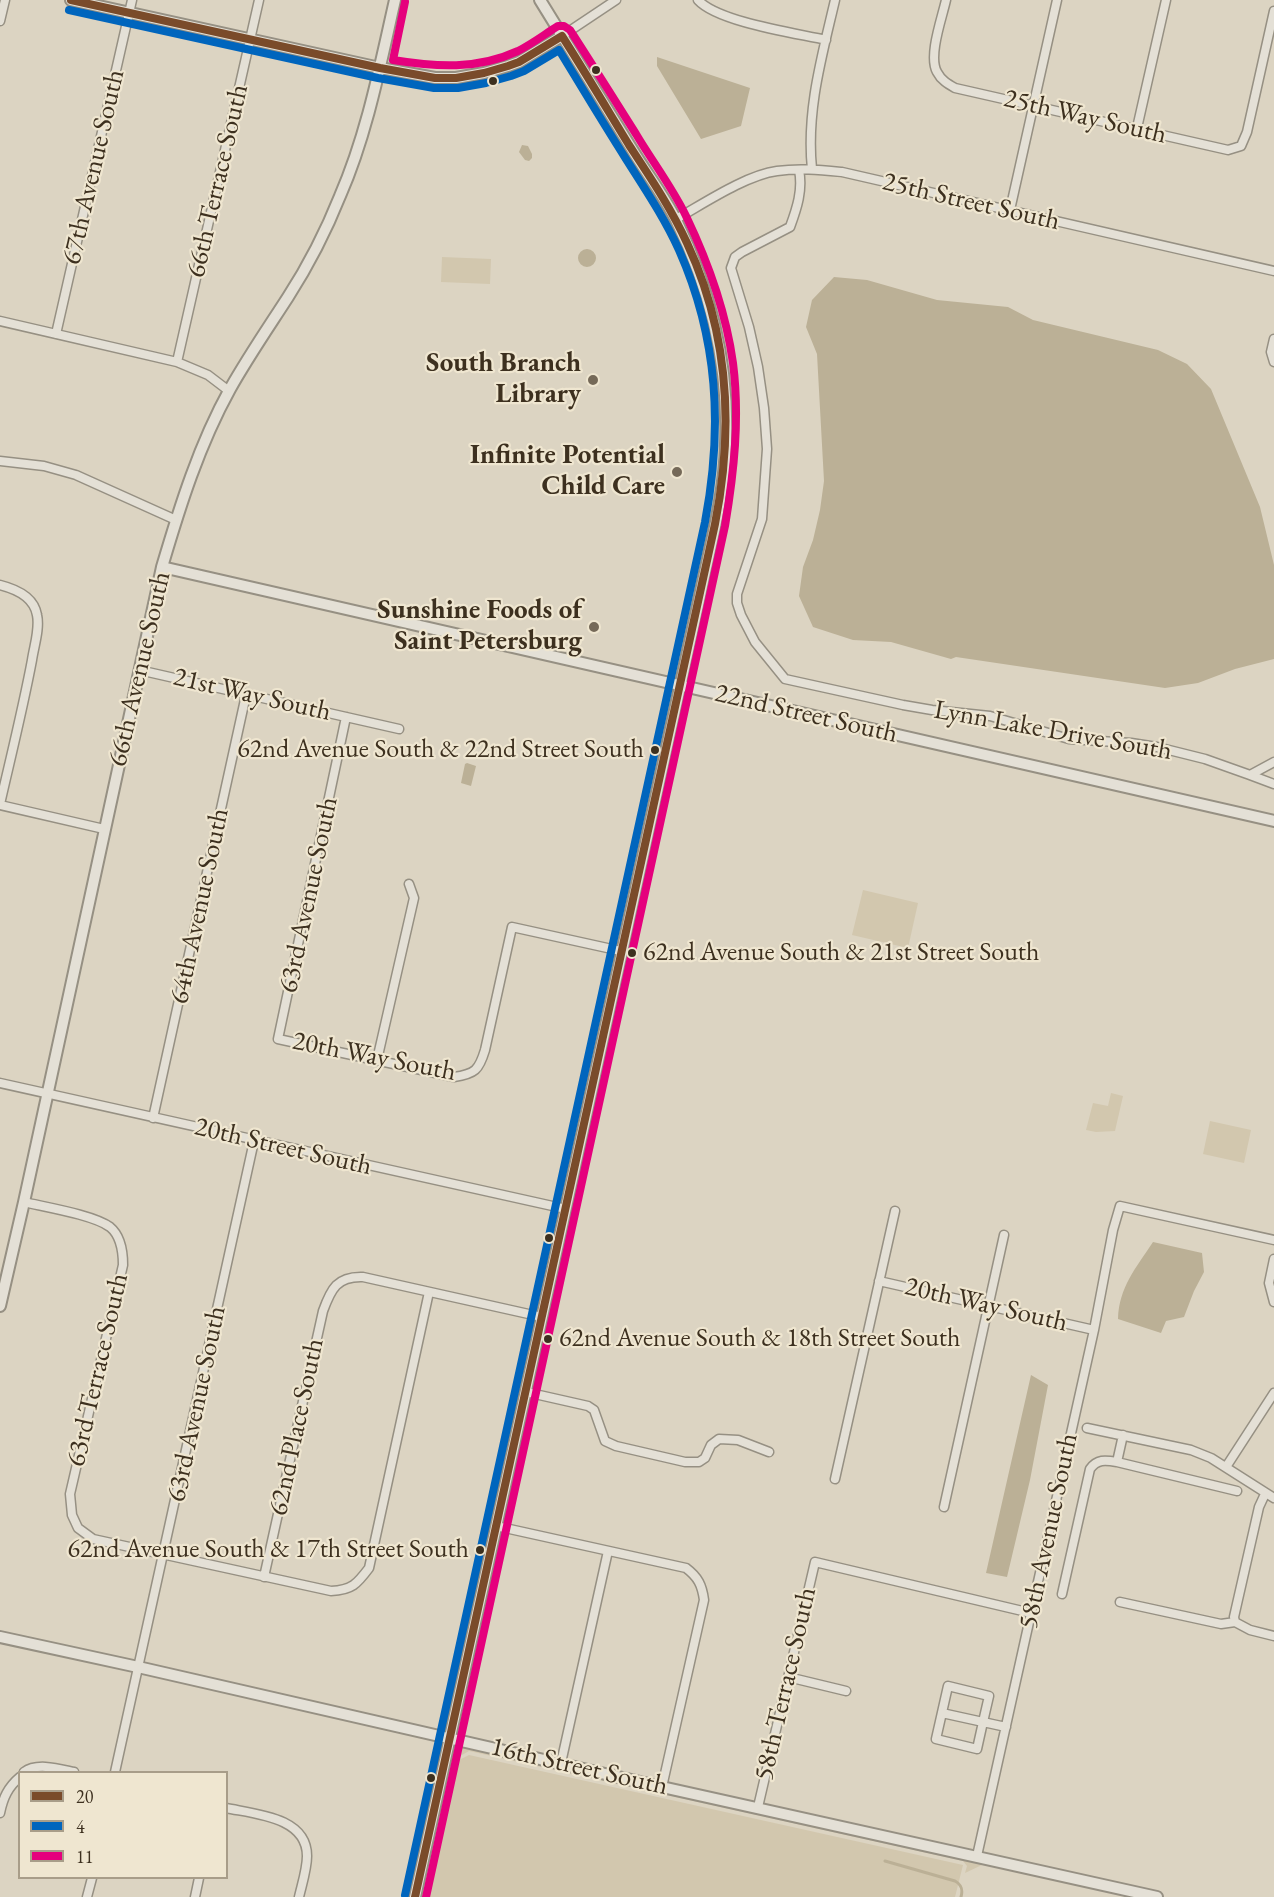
<!DOCTYPE html>
<style>
body{margin:0}
#map{position:relative;width:1274px;height:1897px;overflow:hidden;background:#dcd4c2;font-family:"EB Garamond",serif}
canvas{display:block}
.legend{position:absolute;left:18px;top:1771px;width:210px;height:108px;box-sizing:border-box;background:#efe6d0;border:2px solid #a89d89;margin:0;padding:8px 10px;list-style:none;font-size:18px;color:#3d301f}
.legend li{display:flex;align-items:center;gap:12px;height:30px}
.legend b{width:30px;border:2px solid #a89d89}
</style>
<div id="map">
<canvas width="1274" height="1897"></canvas>
<ul class="legend">
<li><b style="height:8px;background:#7a4b2a"></b>20</li>
<li><b style="height:8px;background:#0065bd"></b>4</li>
<li><b style="height:8px;background:#e5007d"></b>11</li>
</ul>
</div>
<script>
const ctx = document.querySelector('canvas').getContext('2d');
ctx.lineJoin = 'round';
function fillPath(path, color) {
  ctx.fillStyle = color;
  ctx.fill(path, 'evenodd');
}
function stroke(path, color, width, dash) {
  ctx.strokeStyle = color;
  ctx.lineWidth = width;
  ctx.lineCap = dash ? 'butt' : 'round';
  ctx.setLineDash(dash || []);
  ctx.stroke(path);
}
function label(font, color, halo, rows, align = 'center') {
  ctx.font = font + ' "EB Garamond",serif';
  ctx.lineWidth = 4.5;
  ctx.setLineDash([]);
  ctx.textBaseline = 'middle';
  ctx.strokeStyle = halo;
  ctx.fillStyle = color;
  for (const [text, x, y, turn = 0] of rows) {
    ctx.save();
    ctx.translate(x, y);
    ctx.rotate((+turn || 0) * Math.PI / 180);
    ctx.textAlign = isNaN(turn) ? turn : align;
    if (halo) ctx.strokeText(text, 0, 0);
    ctx.fillText(text, 0, 0);
    ctx.restore();
  }
}
const green = new Path2D(`
 M442 257 491 259 490 284 441 282Z
 M863 890 918 903 908 948 852 935Z
 M1111 1093 1123 1096 1115 1131 1096 1132 1086 1130 1093 1103 1108 1106Z
 M1210 1121 1251 1130 1244 1163 1203 1154Z
 M454 1743 986 1863 965 1873 967 1866 963 1861 469 1751 455 1759 433 1839Z
 M469 1755 963 1865 955 1897H424L459 1760Z`);
const water = new Path2D(`
 M657 57 750 88 741 126 701 139 657 66Z
 M522 145 528 146 532 154V158L529 161 525 160 519 152Z
 M578 258a9 9 0 1 1 18 0a9 9 0 1 1-18 0Z
 M834 277 867 280 937 300 1008 307 1033 320 1158 350 1187 364 1211 389 1260 507 1274 565V659L1235 669 1198 683 1165 688 956 657 951 659 891 642 853 640 813 627 799 596 803 567 813 540 820 510 824 481 817 354 806 327 812 300Z
 M467 763 476 766 471 786 461 783 465 764Z
 M1153 1242 1202 1253 1204 1272 1194 1291 1184 1317 1166 1321 1161 1333 1118 1319C1119 1287 1136 1268 1153 1242Z
 M1031 1375 1048 1385 1030 1480 1007 1577 986 1573Z`);
const stream = new Path2D(`
 M885 1861 955 1881C962 1885 963 1890 961 1897`);
const minor = new Path2D(`
 M698 0C718 22 795 33 826 40
 M946 0C942 18 928 56 937 72 941 80 948 84 955 88L1228 150 1241 146 1247 132 1274 11
 M0 21 5 0
 M562 36 616 0
 M1137 128 1166 0
 M812 169C806 111 822 56 835 0
 M799 170C803 190 797 208 790 227L742 252 735 257 731 268 749 327 758 367 764 408 767 449 762 519 737 594V603L741 615 755 642 785 679 903 705 932 710 990 716 1069 739 1131 743 1157 747 1205 759 1250 775 1274 762
 M1010 210 1057 0
 M676 219C703 204 746 175 777 171 799 168 820 170 842 172L1274 271
 M0 321 177 362 208 375 229 391
 M56 334 132 0
 M1274 339 1271 352 1274 362
 M177 362 259 0
 M0 461 44 466 76 475 176 520
 M0 585C16 589 34 597 37 615 40 629 34 646 32 660 23 708 11 756 0 804
 M139 670 399 729
 M346 717 278 1039 454 1077C475 1074 479 1070 485 1050L512 927 621 951
 M1250 775 1274 784
 M0 805 104 829
 M377 1060 414 898 409 884
 M0 1083 566 1209
 M153 1118 246 695
 M24 1202C45 1207 94 1215 110 1227 121 1236 123 1251 123 1265L70 1494 72 1515 78 1528 93 1539 331 1591C352 1590 357 1584 369 1568L429 1292
 M1274 1259 1269 1283 1274 1302
 M879 1281 1094 1330
 M526 1392 588 1406 594 1410 605 1441 616 1446 685 1462H699L705 1458 711 1445 719 1439 738 1440 769 1452
 M1087 1428 1191 1450 1211 1458 1274 1498
 M1123 1435 1117 1462 1237 1491
 M1226 1467 1274 1393
 M835 1479 895 1211
 M944 1507 1004 1235
 M496 1526 686 1568C698 1577 702 1585 704 1600L662 1787
 M264 1577 323 1311C331 1289 337 1276 363 1277L542 1317
 M1062 1594 1090 1469C1097 1459 1105 1460 1117 1462
 M1120 1602 1221 1624 1235 1622 1250 1630 1274 1636
 M1235 1622 1234 1617 1259 1507 1265 1494
 M788 1677 846 1691
 M942 1713 983 1722 989 1696 948 1686 936 1739 977 1749 983 1722 1006 1727
 M561 1763 608 1551
 M24 1772C37 1762 60 1769 74 1772
 M115 1772 254 1141
 M758 1807 815 1562 1031 1613
 M226 1808C255 1814 307 1817 307 1856 307 1869 302 1884 299 1897
 M0 1813C3 1798 8 1787 20 1777
 M977 1856 1094 1330 1113 1230 1120 1206 1274 1240
 M87 1897 92 1878
 M195 1897 199 1878`);
const tertiary = new Path2D(`
 M71 0 380 68 435 78H456L484 73 508 66 519 62 562 36
 M162 567 1274 821
 M0 1306 24 1202 162 567C180 506 199 445 230 389 248 357 268 328 288 297 308 266 326 231 340 196 367 134 380 66 395 0
 M0 1637 138 1667 662 1787 1157 1897
 M415 1897 700 596C710 546 725 495 726 444 729 365 711 291 676 220 664 196 647 174 633 151 602 101 571 51 540 0`);
const bus1 = new Path2D(`
 M71 0 380 68 435 78H456L484 73 508 66 519 62 562 36C585 72 607 109 629 145 650 177 671 208 687 243 729 333 734 428 715 524L415 1897`);
const bus2 = new Path2D(`
 M69 10 378 78 434 88H458L486 83 511 76 524 71 559 50C581 86 603 123 626 159 645 189 664 217 679 250 718 338 723 427 705 522L405 1895`);
const bus3 = new Path2D(`
 M405 2 393 60C436 67 477 70 518 51 532 44 545 34 558 26H564L570 30C592 64 614 99 636 134 652 161 672 187 686 216 708 262 726 312 733 363 740 418 734 472 725 526L426 1897`);
const markers = [
 [596,70,5,"#3d301f"],
 [493,81,5,"#3d301f"],
 [593,380,6,"#756958"],
 [677,472,6,"#756958"],
 [594,627,6,"#756958"],
 [655,750,5,"#3d301f"],
 [632,953,5,"#3d301f"],
 [549,1238,5,"#3d301f"],
 [548,1339,5,"#3d301f"],
 [480,1550,5,"#3d301f"],
 [431,1778,5,"#3d301f"]
];
const busNames = [
 ["62nd Avenue South & 22nd Street South",644,750],
 ["62nd Avenue South & 21st Street South",643,953,"left"],
 ["62nd Avenue South & 18th Street South",559,1339,"left"],
 ["62nd Avenue South & 17th Street South",469,1550]
];
const streetNames = [
 ["25th Way South",1085,117,13],
 ["67th Avenue South",94,167,-77],
 ["66th Terrace South",218,181,-77],
 ["25th Street South",971,202,13],
 ["66th Avenue South",140,669,-77],
 ["21st Way South",252,695,13],
 ["22nd Street South",806,714,13],
 ["Lynn Lake Drive South",1053,731,10],
 ["63rd Avenue South",309,895,-78],
 ["64th Avenue South",200,906,-78],
 ["20th Way South",374,1057,11],
 ["20th Street South",283,1147,13],
 ["20th Way South",986,1305,13],
 ["63rd Terrace South",98,1370,-77],
 ["63rd Avenue South",197,1404,-78],
 ["62nd Place South",297,1427,-78],
 ["58th Avenue South",1049,1531,-78],
 ["58th Terrace South",786,1684,-77],
 ["16th Street South",579,1767,13]
];
const poiNames = [
 ["South Branch",581,364],
 ["Library",581,395],
 ["Infinite Potential",665,456],
 ["Child Care",665,487],
 ["Sunshine Foods of",582,611],
 ["Saint Petersburg",582,642]
];
fillPath(green, '#d2c7ae');
fillPath(water, '#bbb096');
stroke(stream, '#bbb096', 3);
stroke(minor, '#969083', 11);
stroke(tertiary, '#969083', 14);
stroke(minor, '#e4e0d6', 8);
stroke(tertiary, '#e4e0d6', 10);
stroke(bus1, '#7a4b2a', 8);
stroke(bus2, '#0065bd', 8);
stroke(bus3, '#e5007d', 8);
for (const [x, y, r, color] of markers) {
  const dot = new Path2D();
  dot.arc(x, y, r, 0, 2 * Math.PI);
  ctx.fillStyle = color;
  ctx.fill(dot);
  stroke(dot, '#efe6d0', 2);
}
label('26px', '#3d301f', '#efe6d0', busNames, 'right');
label('27px', '#3d301f', '#efe6d0', streetNames);
label('bold 27px', '#3d301f', '#efe6d0', poiNames, 'right');
</script>
